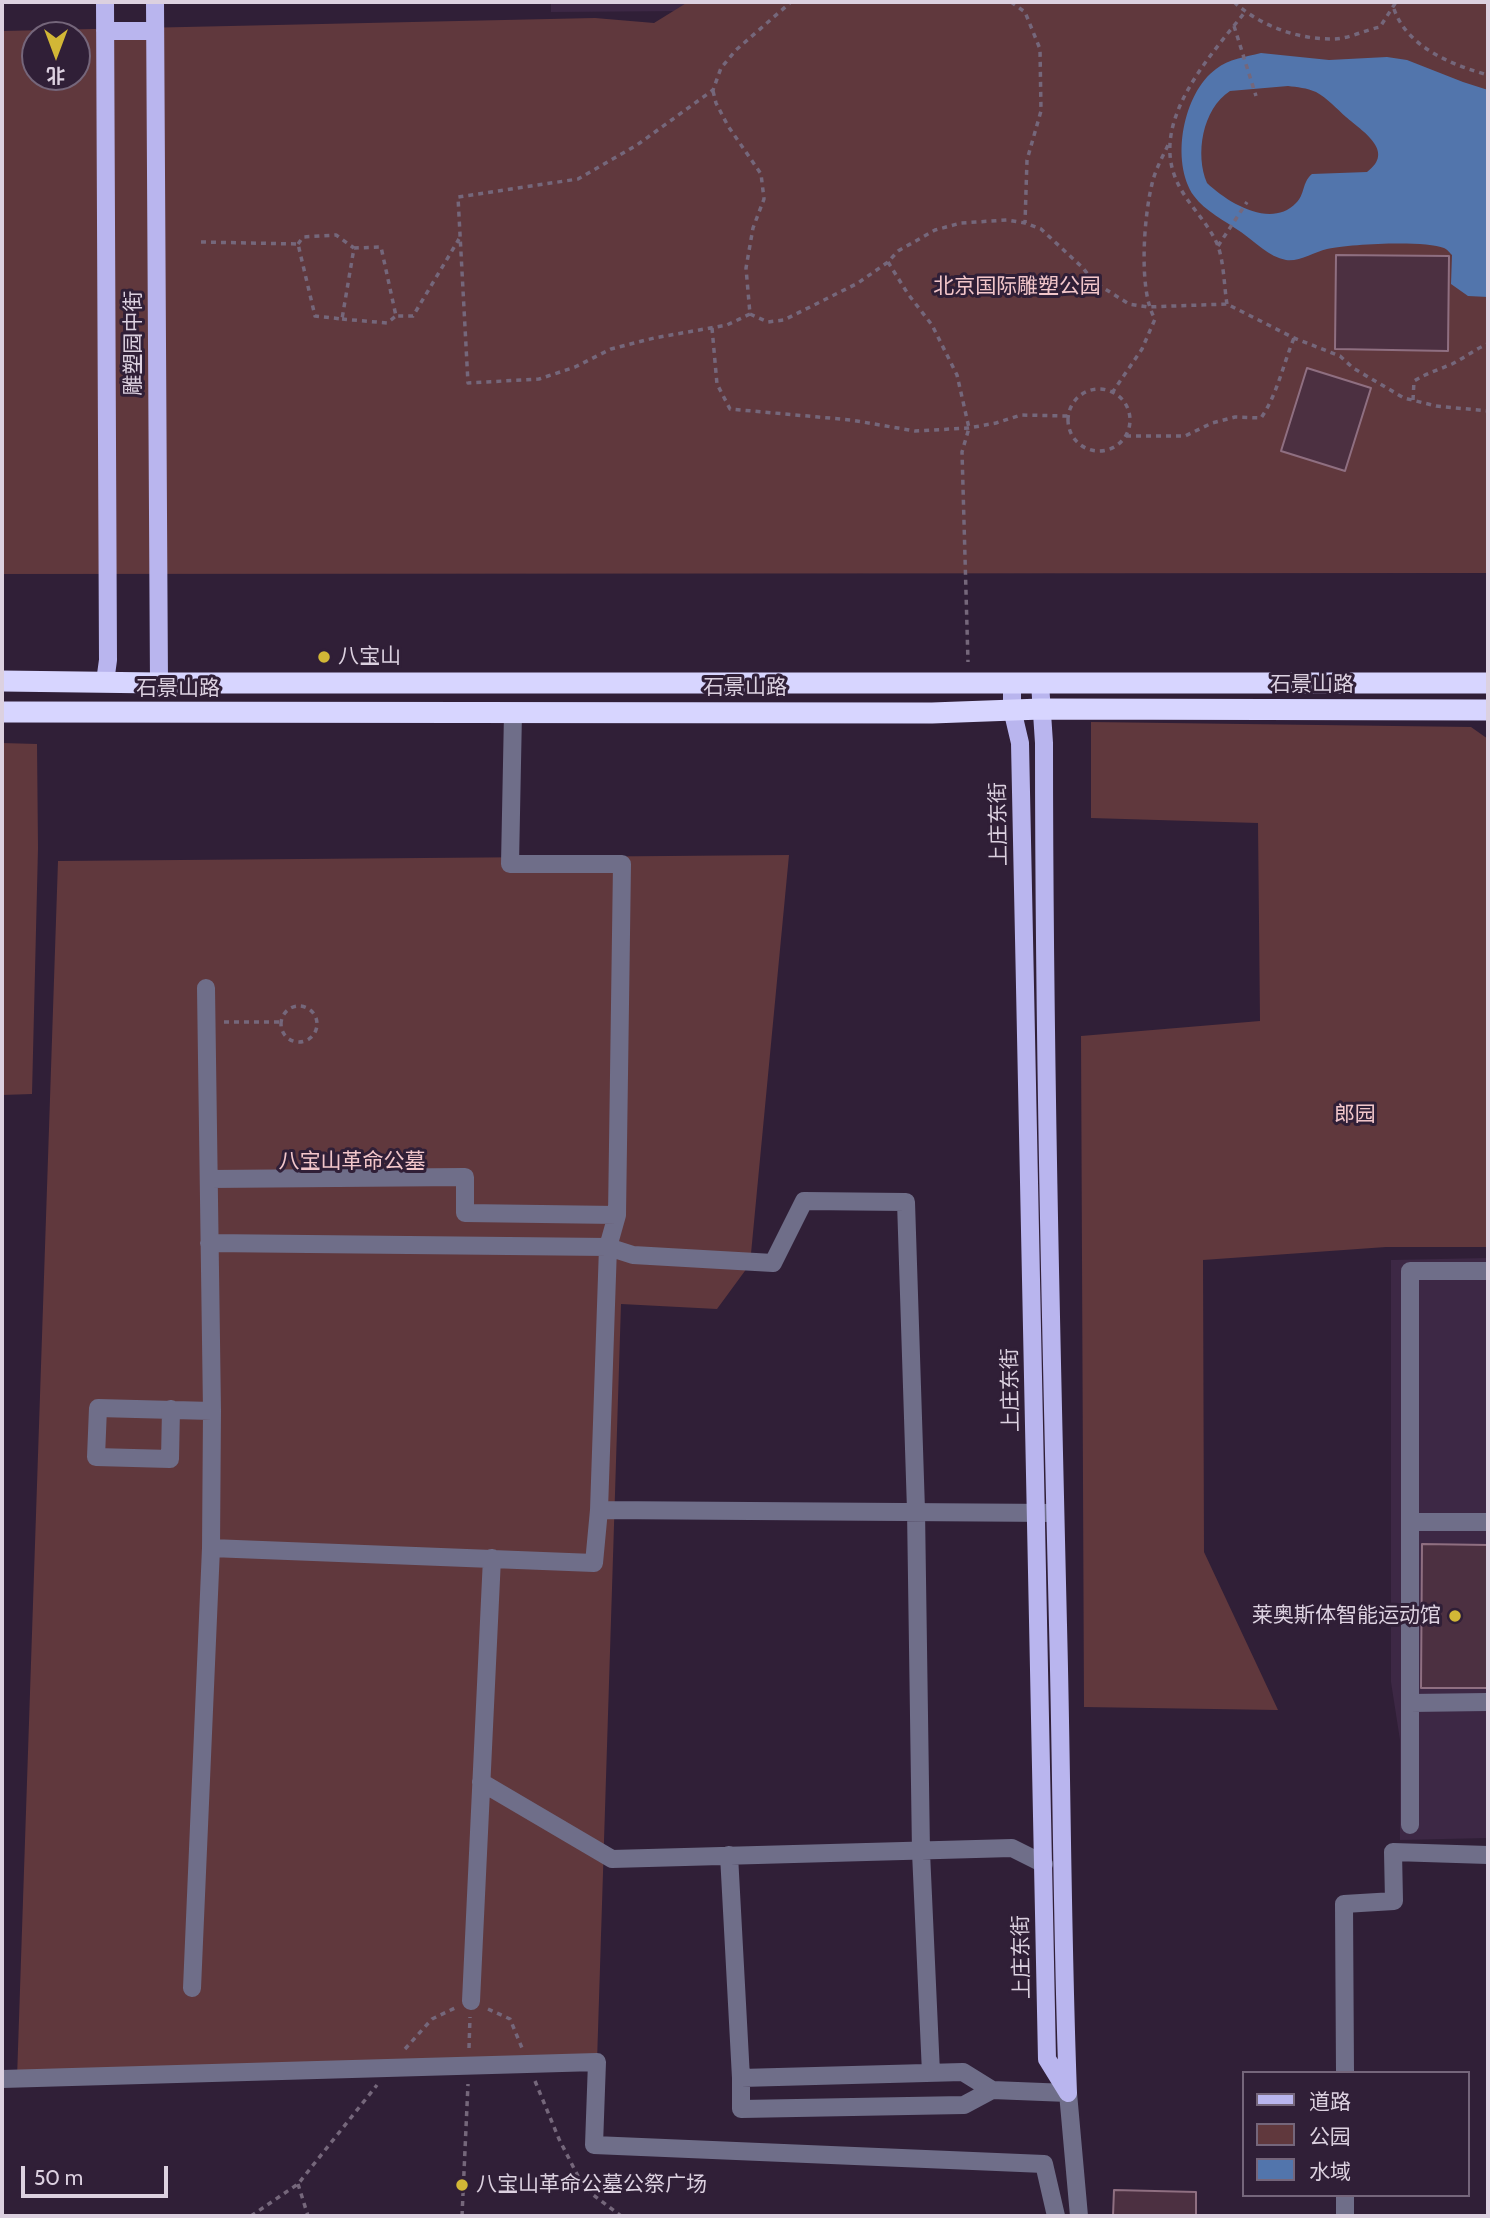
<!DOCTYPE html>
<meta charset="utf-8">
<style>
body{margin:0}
#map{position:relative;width:1490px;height:2218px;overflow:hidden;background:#301f37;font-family:Cabin,"Noto Sans SC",sans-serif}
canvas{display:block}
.frame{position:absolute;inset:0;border:4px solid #dcd1e0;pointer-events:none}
.legend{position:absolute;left:1242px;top:2071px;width:228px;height:126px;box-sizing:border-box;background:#301f37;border:2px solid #75667b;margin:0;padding:9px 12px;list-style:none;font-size:21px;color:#dcd1e0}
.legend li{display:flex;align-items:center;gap:14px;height:35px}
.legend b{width:35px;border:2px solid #75667b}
.north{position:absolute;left:21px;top:21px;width:70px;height:70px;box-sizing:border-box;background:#301f37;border:2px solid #75667b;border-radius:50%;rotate:180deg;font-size:19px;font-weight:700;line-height:28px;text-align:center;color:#dcd1e0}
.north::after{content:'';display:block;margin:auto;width:24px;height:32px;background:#d2b736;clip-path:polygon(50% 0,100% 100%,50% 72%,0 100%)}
.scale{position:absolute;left:21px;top:2166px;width:147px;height:32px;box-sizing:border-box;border:4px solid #dcd1e0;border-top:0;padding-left:9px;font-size:21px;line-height:24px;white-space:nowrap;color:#dcd1e0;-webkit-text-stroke:5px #301f37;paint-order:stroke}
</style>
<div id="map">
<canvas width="1490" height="2218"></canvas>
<div class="frame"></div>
<ul class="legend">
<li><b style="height:9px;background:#b9b5ee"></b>道路</li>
<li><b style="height:19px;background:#60383d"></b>公园</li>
<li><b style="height:19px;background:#5275ac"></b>水域</li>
</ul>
<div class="north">北</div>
<div class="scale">50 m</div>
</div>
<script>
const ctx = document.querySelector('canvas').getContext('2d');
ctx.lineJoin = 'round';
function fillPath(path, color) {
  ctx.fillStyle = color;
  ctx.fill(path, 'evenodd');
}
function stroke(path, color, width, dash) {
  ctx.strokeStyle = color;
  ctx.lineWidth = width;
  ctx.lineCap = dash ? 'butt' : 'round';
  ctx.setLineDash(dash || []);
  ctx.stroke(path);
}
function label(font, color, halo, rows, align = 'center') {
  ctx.font = font + ' Cabin,"Noto Sans SC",sans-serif';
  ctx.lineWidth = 6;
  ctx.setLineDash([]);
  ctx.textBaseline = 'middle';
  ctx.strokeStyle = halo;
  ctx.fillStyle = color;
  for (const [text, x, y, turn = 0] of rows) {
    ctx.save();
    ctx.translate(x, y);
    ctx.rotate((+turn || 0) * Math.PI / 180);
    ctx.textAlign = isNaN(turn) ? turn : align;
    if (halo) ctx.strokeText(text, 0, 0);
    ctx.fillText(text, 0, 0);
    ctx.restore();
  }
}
const built = new Path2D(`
 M551 2H689V11L551 12Z
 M1488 1258V1838L1400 1840V1740L1391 1682V1260Z`);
const green = new Path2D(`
 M688 2H1488V573L2 574V31L595 18 654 23ZM35 35H77V77H35Z
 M1091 722 1471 727 1488 739V1247H1386L1203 1260 1204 1552 1278 1710 1084 1707 1081 1036 1260 1021 1258 823 1091 818Z
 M2 743 37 744 38 848 32 1094 2 1095Z
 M789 855 750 1264 717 1309 621 1304 597 2062 17 2078 58 861Z`);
const water = new Path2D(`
 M1261 53 1329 60 1387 57 1407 60 1463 82 1488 90V297L1468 296 1451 284 1452 255C1449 252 1448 250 1444 248 1425 240 1348 244 1327 249 1314 252 1299 262 1286 260 1269 257 1254 241 1241 232 1225 221 1205 211 1194 196 1170 162 1183 93 1216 69 1229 59 1245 57 1261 53ZM1288 86C1297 87 1307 88 1316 92 1327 98 1337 109 1346 117 1362 131 1396 151 1367 172L1312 174C1302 182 1305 195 1296 203 1271 229 1228 203 1207 183 1195 155 1202 109 1230 91Z`);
const building = new Path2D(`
 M1336 255 1449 256 1448 351 1335 349Z
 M1307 368 1371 388 1345 471 1281 451Z
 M1422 1544 1488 1545V1688H1421Z
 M1114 2190 1196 2192V2216H1113Z`);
const path = new Path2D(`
 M1011 2 1025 12 1040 49 1041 111 1027 160 1025 223
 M1234 2C1259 25 1296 39 1331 39 1346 40 1365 30 1380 27L1396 2
 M1394 9C1407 47 1452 65 1488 75
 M1234 26 1256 96
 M713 91 716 103 728 126 761 174 764 199 753 228 746 268 750 314
 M201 242 298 244 315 316 342 319 354 248 381 247 396 316H413L459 239
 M298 244 303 237 336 235 354 248
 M1218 246 1247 202
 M888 262 908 294 932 325 957 375 969 428 962 452 968 662
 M1227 304C1224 286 1224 263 1218 246 1208 221 1185 203 1175 177 1152 118 1211 55 1245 12
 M750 314 727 325 654 338 611 349 575 367 539 379 468 383 458 197 578 179 637 145 713 90 721 68 736 50 791 2
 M750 314 768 322 784 320 858 283 888 262 898 251 935 230 961 223 1007 220 1025 223 1041 229 1083 268 1094 282 1129 304 1148 307 1227 304 1294 338 1340 356 1353 368 1404 398 1436 406 1488 411
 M342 319 387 323 396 316
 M712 328 717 384 730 409 851 420 915 431 969 428 996 423 1021 415 1068 416
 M1068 420a31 31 0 1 1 62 0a31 31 0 1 1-62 0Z
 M1112 393 1142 349 1155 319C1138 291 1144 216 1152 184 1155 170 1163 156 1169 143
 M1413 400 1414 381C1427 373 1438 370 1452 364 1464 358 1475 349 1488 344
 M1126 436H1185L1212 423 1235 417 1261 418C1277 395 1283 365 1294 338
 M281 1024a18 18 0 1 1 36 0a18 18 0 1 1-36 0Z
 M224 1022H282
 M488 2009 510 2019 522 2048
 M469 2048 470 2017
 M405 2049 432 2019 455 2008
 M535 2081 559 2139 584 2188 621 2216
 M298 2184 308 2216
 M251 2216 298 2184 377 2085
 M462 2216 468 2084`);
const minor = new Path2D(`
 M513 713 510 864H622L617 1215
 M209 1179 465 1177V1213L617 1215 608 1247 209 1243
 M171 1409 170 1459 96 1457 98 1408 212 1411
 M599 1510 608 1247 633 1255 773 1263 804 1201 906 1202 916 1510 921 1852 931 2073
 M1410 1522H1488
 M211 1548 594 1563 599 1510 1055 1513
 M1410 1703 1488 1702
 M481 1782 612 1859 1012 1848 1044 1864
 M1410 1825V1271H1488
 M729 1855 741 2078
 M192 1988 211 1548 212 1411 206 988
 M471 2001 492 1558
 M1345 2073 1344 1904 1394 1901 1393 1852 1488 1855
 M2 2079 597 2062 594 2145 1044 2164 1056 2216
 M992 2090 963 2072 741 2078V2109L964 2105 992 2090 1068 2093 1079 2216
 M1345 2195V2216`);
const major = new Path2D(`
 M105 2 108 660 105 682
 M155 2 159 683
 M105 31H155
 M1012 682V709L1020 743 1047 2059 1068 2093C1062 1937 1062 1781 1058 1625 1051 1331 1044 1037 1044 743L1040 683`);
const highway = new Path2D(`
 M2 681 159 683H1488
 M2 712 932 713 1041 709 1488 710`);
const markers = [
 [324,657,7,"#d2b736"],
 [1455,1616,7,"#d2b736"],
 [462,2185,7,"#d2b736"]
];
const parkNames = [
 ["北京国际雕塑公园",1017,287],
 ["郎园",1355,1115],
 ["八宝山革命公墓",352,1162]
];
const streetNames = [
 ["雕塑园中街",134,343,-90],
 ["石景山路",1312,685],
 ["石景山路",745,688],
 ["石景山路",178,689],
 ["上庄东街",999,824,-91],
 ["上庄东街",1011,1390,-91],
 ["上庄东街",1022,1957,-91]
];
const poiNames = [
 ["八宝山",338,657],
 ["莱奥斯体智能运动馆",1441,1616,"right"],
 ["八宝山革命公墓公祭广场",476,2185]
];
fillPath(built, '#3d2845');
fillPath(green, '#60383d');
fillPath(water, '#5275ac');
fillPath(building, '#4c3041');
stroke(building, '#8f6f81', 2);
stroke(path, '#75677b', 3.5, [5, 5]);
stroke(minor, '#6f6e89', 18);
stroke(major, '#b9b5ee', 18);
stroke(highway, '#d7d5ff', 21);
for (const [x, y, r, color] of markers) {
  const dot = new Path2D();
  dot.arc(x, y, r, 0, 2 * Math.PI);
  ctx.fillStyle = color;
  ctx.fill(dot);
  stroke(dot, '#301f37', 2.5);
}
label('21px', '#f2c6ca', '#301f37', parkNames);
label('21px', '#dcd1e0', '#301f37', streetNames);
label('21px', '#dcd1e0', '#301f37', poiNames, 'left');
</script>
